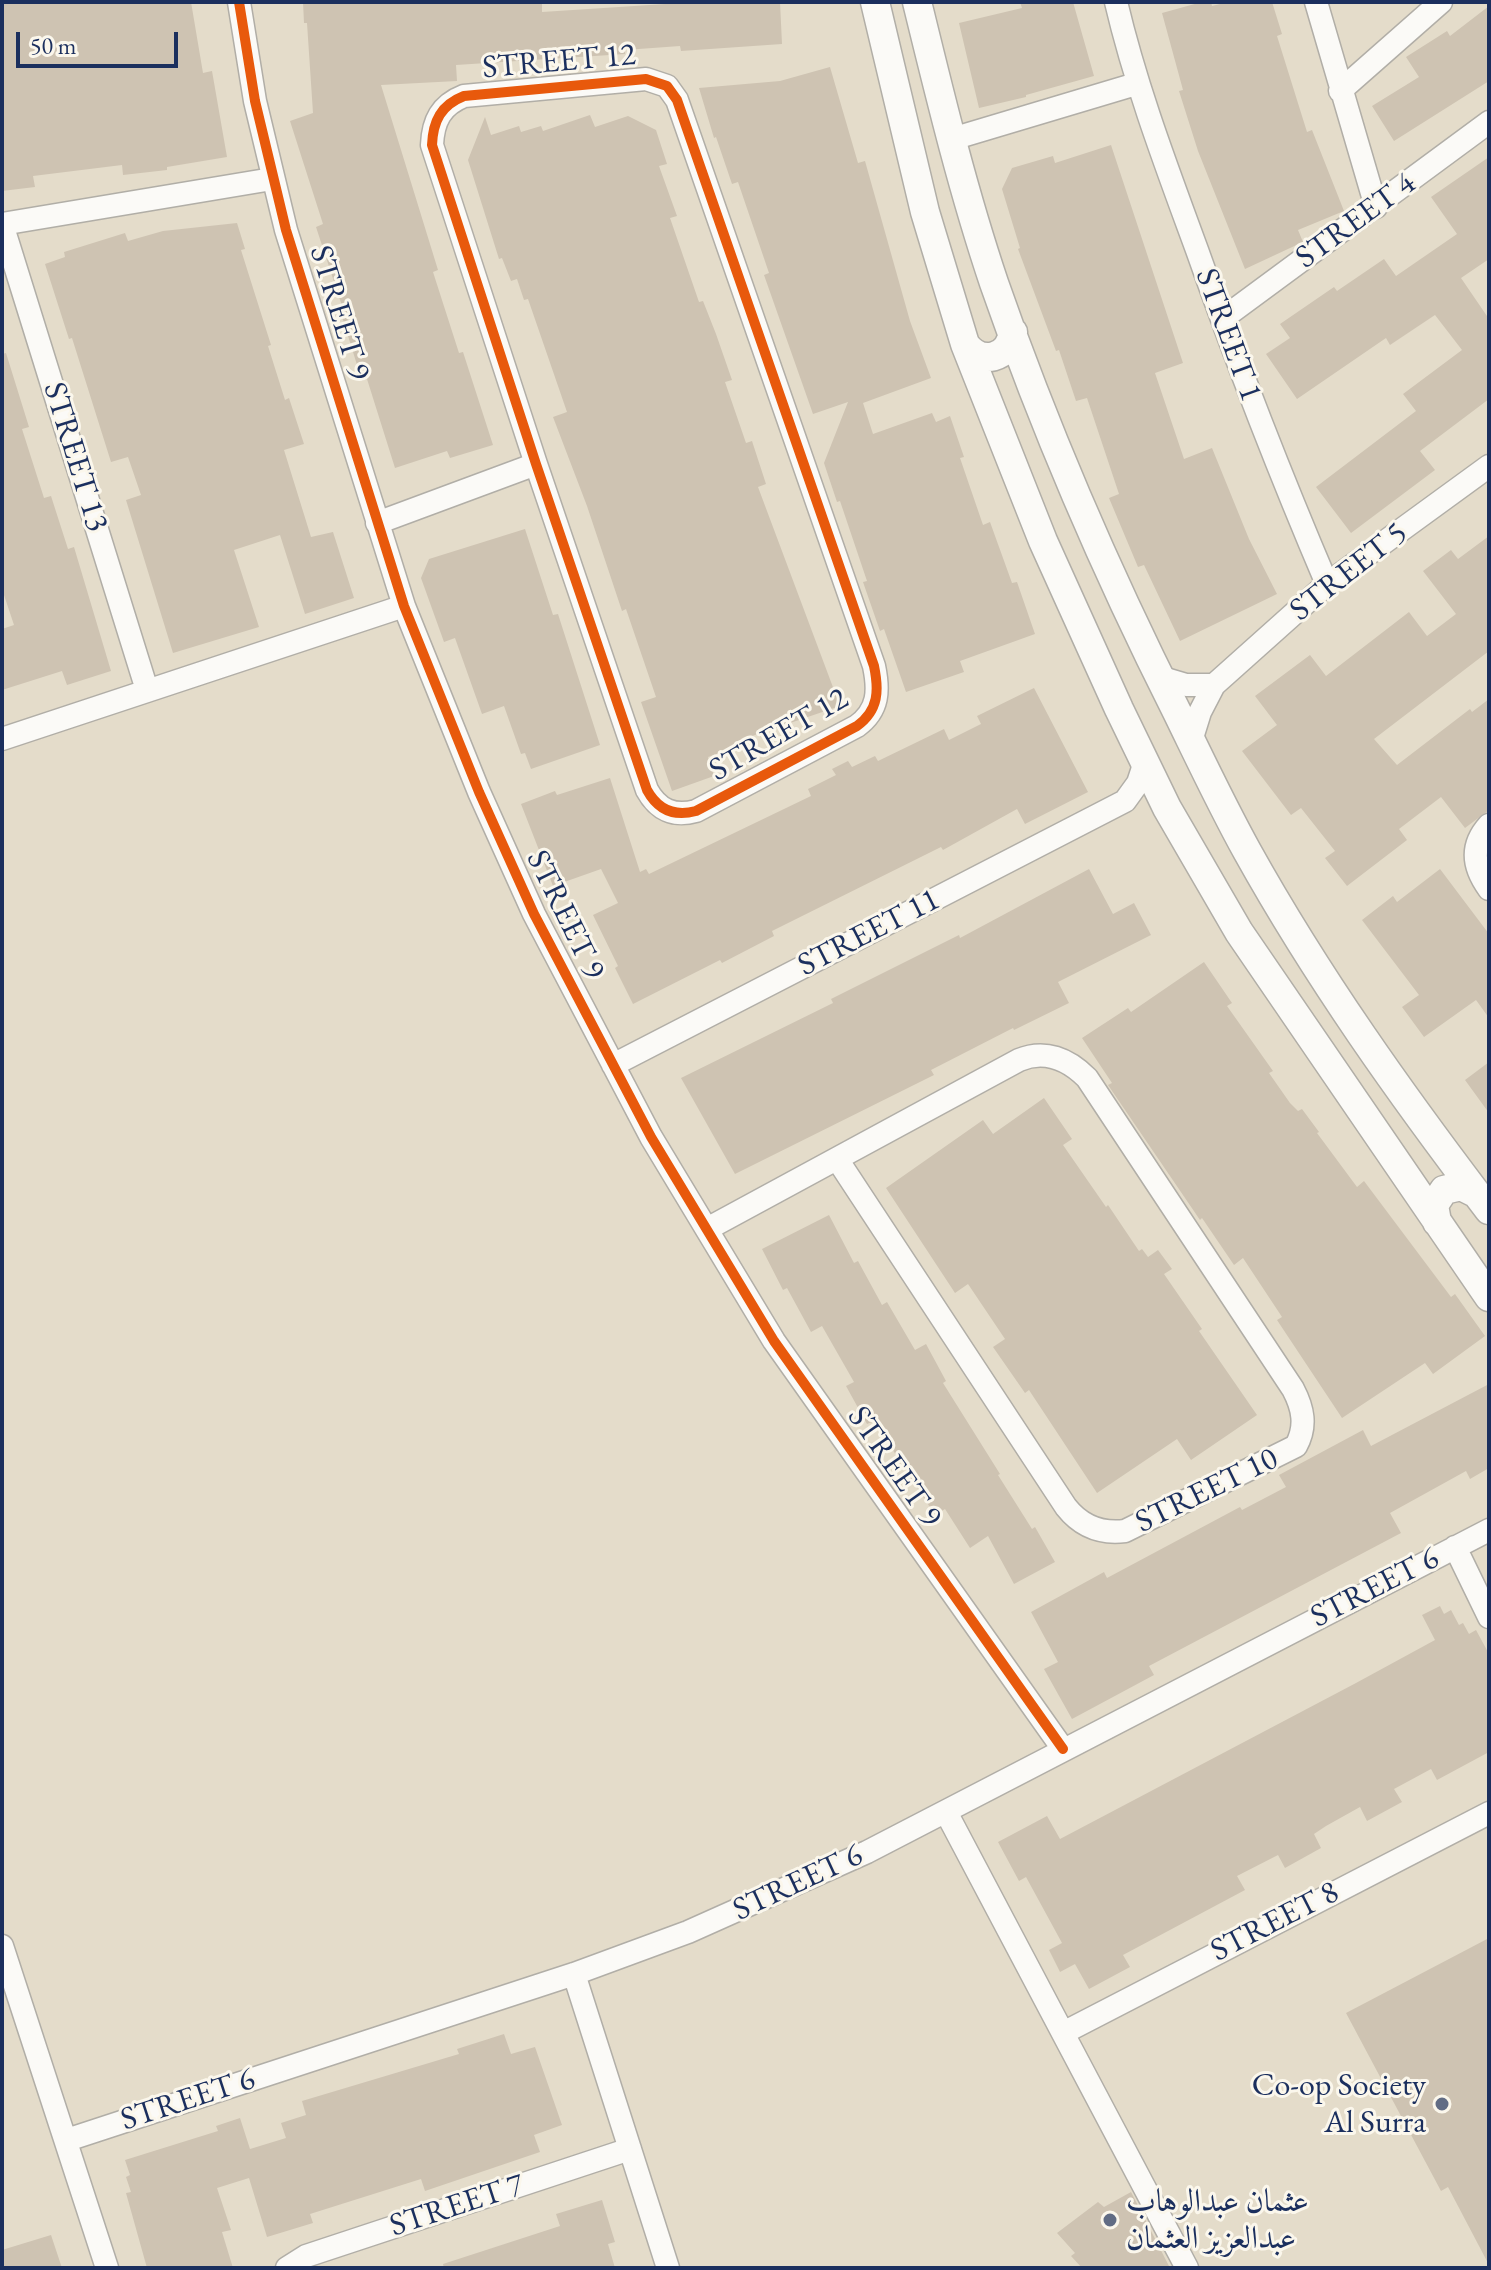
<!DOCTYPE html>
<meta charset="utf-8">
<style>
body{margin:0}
#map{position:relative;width:1491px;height:2270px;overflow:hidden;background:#e4dcca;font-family:"EB Garamond",serif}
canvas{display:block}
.frame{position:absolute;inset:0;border:4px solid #1b2f5e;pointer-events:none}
.scale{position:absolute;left:16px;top:32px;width:162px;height:36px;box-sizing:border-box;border:4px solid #1b2f5e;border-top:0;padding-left:10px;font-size:24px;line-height:28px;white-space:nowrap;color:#1b2f5e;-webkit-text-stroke:6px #fbf7ec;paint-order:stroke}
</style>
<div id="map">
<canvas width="1491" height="2270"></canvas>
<div class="frame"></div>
<div class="scale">50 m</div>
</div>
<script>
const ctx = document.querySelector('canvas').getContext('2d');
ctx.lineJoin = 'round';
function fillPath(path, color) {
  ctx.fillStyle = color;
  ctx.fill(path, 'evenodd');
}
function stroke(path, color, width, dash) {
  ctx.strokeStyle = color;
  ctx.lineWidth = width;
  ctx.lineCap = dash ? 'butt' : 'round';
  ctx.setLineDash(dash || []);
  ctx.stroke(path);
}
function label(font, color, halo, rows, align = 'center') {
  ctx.font = font + ' "EB Garamond",Amiri,serif';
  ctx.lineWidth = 6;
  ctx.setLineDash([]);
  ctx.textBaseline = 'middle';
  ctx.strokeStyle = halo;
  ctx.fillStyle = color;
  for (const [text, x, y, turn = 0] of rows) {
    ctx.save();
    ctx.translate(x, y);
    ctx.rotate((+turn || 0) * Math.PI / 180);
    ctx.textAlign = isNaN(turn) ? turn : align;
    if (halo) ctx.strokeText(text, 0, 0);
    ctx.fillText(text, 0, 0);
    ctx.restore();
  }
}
const building = new Path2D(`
 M2 2H191L203 73 212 71 227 157 167 167V170L123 175 122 165 33 176 35 187 2 191Z
 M303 2H542V12L696 2H780L782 44 681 51 680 46 625 50V54L456 65 457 81 381 85 438 270 433 272 459 353 463 352 493 445 450 458 447 451 395 468 367 379 362 381 340 310 343 309 316 227 323 224 290 121 313 113 307 23H304Z
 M1020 2H1073L1094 76 1026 95V97L979 108 959 23 1022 8Z
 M1202 2H1211L1212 6 1228 2H1272L1282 34 1277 36 1307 132 1312 130 1344 211 1298 230 1303 242 1245 269 1198 151 1179 91 1183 90 1162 13Z
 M1489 6V81L1394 141 1372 106 1419 77 1406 57 1447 31 1450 36Z
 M830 67 858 163 865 161 910 321 931 378 863 403 873 434 932 413 936 422 950 416 964 457 960 458 983 525 990 522 1012 583 1017 582 1035 634 960 661 964 672 906 692 884 629 880 631 863 582 867 581 840 501 837 502 824 463 848 402 813 414 764 275 769 273 738 182 732 184 716 137 714 138 699 88 780 81Z
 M590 115 595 127 628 116 656 130 667 164 659 166 677 216 670 218 699 302 703 301 716 334 732 380 725 382 746 443 752 441 766 484 758 487 840 706 752 736 754 741 708 757 714 776 672 791 641 702 656 697 626 609 622 611 587 506 553 417 567 412 528 299 524 300 517 279 511 281 502 258 499 259 468 160 485 117 491 135 519 126 521 132 541 126 543 131Z
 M1111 145 1183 363 1155 373 1184 459 1212 448 1249 539 1277 594 1180 641 1144 565 1138 567 1109 498 1119 494 1087 398 1076 401 1059 350 1056 351 1018 249 1020 248 1002 189 1012 168 1053 156 1055 163Z
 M1489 157V259L1461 278 1489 319V399L1420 451 1435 470 1351 533 1316 487 1416 411 1403 394 1462 350 1435 315 1390 345 1386 338 1297 399 1266 354 1290 338 1280 324 1334 287 1337 291 1384 259 1396 276 1457 234 1431 197Z
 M237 223 245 249 241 250 271 345 268 346 285 400 289 398 304 444 284 450 311 537 333 532 354 598 305 614 280 535 234 550 259 627 173 653 126 500 141 495 128 457 111 462 72 338 69 339 45 264 65 257 64 252 125 233 128 241 163 231Z
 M6 353 29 427 22 429 44 498 51 496 68 549 74 547 111 671 67 685 62 671 2 690V629L14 625 2 589V354Z
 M525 529 553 615 558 614 600 745 531 769 525 753 521 754 504 706 482 714 455 638 444 642 421 578 429 559Z
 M1489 536V651L1374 739 1397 765 1470 709 1472 712 1489 699V810L1465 828 1441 797 1399 829 1407 840 1347 886 1325 858 1335 851 1301 808 1291 815 1242 751 1277 725 1255 696 1310 655 1326 676 1409 612 1427 636 1456 614 1423 571 1451 550 1458 559Z
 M1034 688 1088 792 1025 824 1017 809 943 850 941 847 772 931 774 936 722 963 720 960 633 1004 615 968 618 966 593 915 618 903 601 869 553 886 521 804 555 791 557 795 610 778 640 872 646 869 649 874 811 796 808 789 836 775 832 769 848 761 852 767 875 756 878 761 944 729 949 740 981 724 977 716Z
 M1089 869 1113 914 1134 903 1151 935 1058 982 1069 1003 1014 1030 1013 1028 931 1070 934 1075 735 1174 681 1078 833 1003 831 999 959 935 960 938Z
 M1440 869 1489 934V1018L1476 1000 1424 1037 1402 1007 1419 995 1362 920 1393 896 1397 902Z
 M1204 962 1232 1003 1227 1006 1273 1071 1269 1073 1290 1103 1298 1111 1302 1109 1319 1132 1317 1133 1357 1187 1364 1181 1451 1297 1455 1294 1485 1336 1433 1374 1425 1363 1342 1418 1277 1320 1282 1317 1243 1258 1234 1265 1202 1218 1200 1220 1108 1085 1112 1083 1082 1038 1128 1008 1131 1012Z
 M1489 1062V1113L1465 1080Z
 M1044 1098 1072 1139 1063 1145 1106 1207 1108 1205 1139 1251 1142 1249 1148 1257 1158 1250 1172 1269 1164 1274 1202 1329 1199 1331 1257 1415 1191 1460 1177 1439 1097 1493 1029 1390 1025 1393 993 1347 1005 1339 968 1284 955 1293 886 1188 983 1120 993 1134Z
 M829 1215 854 1263 858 1261 882 1305 887 1302 915 1350 926 1344 946 1381 943 1383 1000 1474 998 1475 1032 1529 1035 1527 1055 1562 1014 1584 988 1536 970 1548 945 1509 935 1515 874 1421 867 1424 846 1386 854 1382 822 1326 811 1332 787 1288 783 1290 762 1249Z
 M1489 1384V1468L1470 1479 1466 1471 1390 1513 1401 1533 1149 1666 1154 1675 1072 1719 1044 1669 1058 1662 1031 1612 1104 1572 1107 1578 1240 1507 1242 1510 1286 1487 1279 1475 1363 1430 1371 1446Z
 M1440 1606 1444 1614 1451 1610 1459 1625 1463 1623 1469 1634 1476 1630 1489 1654V1752L1437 1780 1431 1769 1394 1789 1402 1802 1367 1821 1360 1807 1326 1826 1314 1834 1321 1848 1285 1868 1278 1855 1237 1876 1245 1890 1123 1955 1130 1967 1089 1989 1075 1964 1060 1972 1049 1950 1062 1943 1026 1877 1019 1881 998 1842 1047 1816 1060 1839 1356 1683 1435 1640 1422 1615Z
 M1489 1938V2265L1448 2187 1441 2191 1346 2013Z
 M504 2034 511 2054 535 2047 562 2125 534 2135 540 2152 425 2191 421 2179 310 2214 313 2223 267 2237 249 2178 217 2188 231 2230 222 2232 233 2268H147L126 2193 131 2192 126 2177 130 2175 125 2160 218 2131 216 2126 240 2118 250 2149 286 2138 281 2123 306 2115 302 2101 459 2054 457 2049Z
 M1131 2192 1170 2268H1082L1071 2256 1075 2253 1057 2233 1098 2202 1104 2207Z
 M602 2200 615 2242 608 2244 615 2268H444L443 2264 560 2226 556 2214Z
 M51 2235 62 2268H2V2250Z`);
const minor = new Path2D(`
 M239 2 255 101 286 230 404 606 479 792 534 914 651 1137 774 1341 1063 1749
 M1116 2C1136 87 1167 168 1197 250 1237 363 1280 474 1327 584
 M1316 2 1376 207
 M646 79 667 86 677 100 874 666C879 690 879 710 857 726L696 811C674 817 658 810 647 790L536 464 432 145C433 121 441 105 464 96Z
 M1340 91 1441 2
 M952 139 1136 84
 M2 224 147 690
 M2 224 272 179
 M1222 319 1489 122
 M377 523 536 464
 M1159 677 1186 685H1214
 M2 739 404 606
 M1191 741 1200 712 1214 685 1327 584 1489 466
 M1489 825C1470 846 1473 867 1489 889
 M613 1065 1125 801 1138 783 1145 762
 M707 1229 1019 1060C1045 1049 1068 1059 1087 1078L1293 1389C1303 1408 1307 1426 1296 1446L1125 1531C1101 1534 1081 1526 1066 1507L837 1159
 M1455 1547 1489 1617
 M946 1812 1187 2268
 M2 1946 107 2268
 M574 1974 668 2268
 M1063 2033 1489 1813
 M67 2140 574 1974 688 1932 867 1852 1489 1530
 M287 2268 306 2256 630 2149`);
const tertiary = new Path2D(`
 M875 2 925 212 965 344 1043 541 1119 709 1167 808 1239 932 1489 1297
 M917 2C940 96 963 191 994 283 1045 430 1107 573 1177 712 1200 759 1222 806 1247 851 1317 977 1402 1096 1489 1210
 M965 344C981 366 1009 359 1013 332
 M1437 1222 1434 1205 1444 1190 1461 1186 1477 1194`);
const cycleway = new Path2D(`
 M239 2 255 101 286 230 404 606 479 792 534 914 651 1137 774 1341 1063 1749
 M646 79 667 86 677 100 874 666C879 690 879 710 857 726L696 811C674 817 658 810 647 790L536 464 432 145C433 121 441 105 464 96Z`);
const markers = [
 [1442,2104,8,"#616c84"],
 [1110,2220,8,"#616c84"]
];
const streetNames = [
 ["STREET 12",559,62,-5],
 ["STREET 4",1356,221,-36],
 ["STREET 9",339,313,73],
 ["STREET 1",1228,335,70],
 ["STREET 13",75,457,73],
 ["STREET 5",1349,572,-38],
 ["STREET 12",779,735,-30],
 ["STREET 9",565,915,64],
 ["STREET 11",869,933,-27],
 ["STREET 9",894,1467,55],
 ["STREET 10",1207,1491,-26],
 ["STREET 6",1375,1588,-27],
 ["STREET 6",798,1883,-25],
 ["STREET 8",1275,1922,-27],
 ["STREET 6",188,2100,-18],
 ["STREET 7",457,2206,-18]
];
const poiNames = [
 ["Co-op Society",1426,2086],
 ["Al Surra",1426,2123],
 ["عثمان عبدالوهاب",1126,2202,"left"],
 ["عبدالعزيز العثمان",1126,2239,"left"]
];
fillPath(building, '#cec3b2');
stroke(minor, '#b1aea7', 25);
stroke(tertiary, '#b1aea7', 31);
stroke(minor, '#fbfaf7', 22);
stroke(tertiary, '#fbfaf7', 28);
stroke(cycleway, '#e8590c', 10);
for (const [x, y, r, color] of markers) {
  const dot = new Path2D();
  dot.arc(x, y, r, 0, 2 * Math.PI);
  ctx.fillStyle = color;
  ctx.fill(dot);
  stroke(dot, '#fbf7ec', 3);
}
label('32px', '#1b2f5e', '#fbf7ec', streetNames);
label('32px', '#1b2f5e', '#fbf7ec', poiNames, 'right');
</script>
